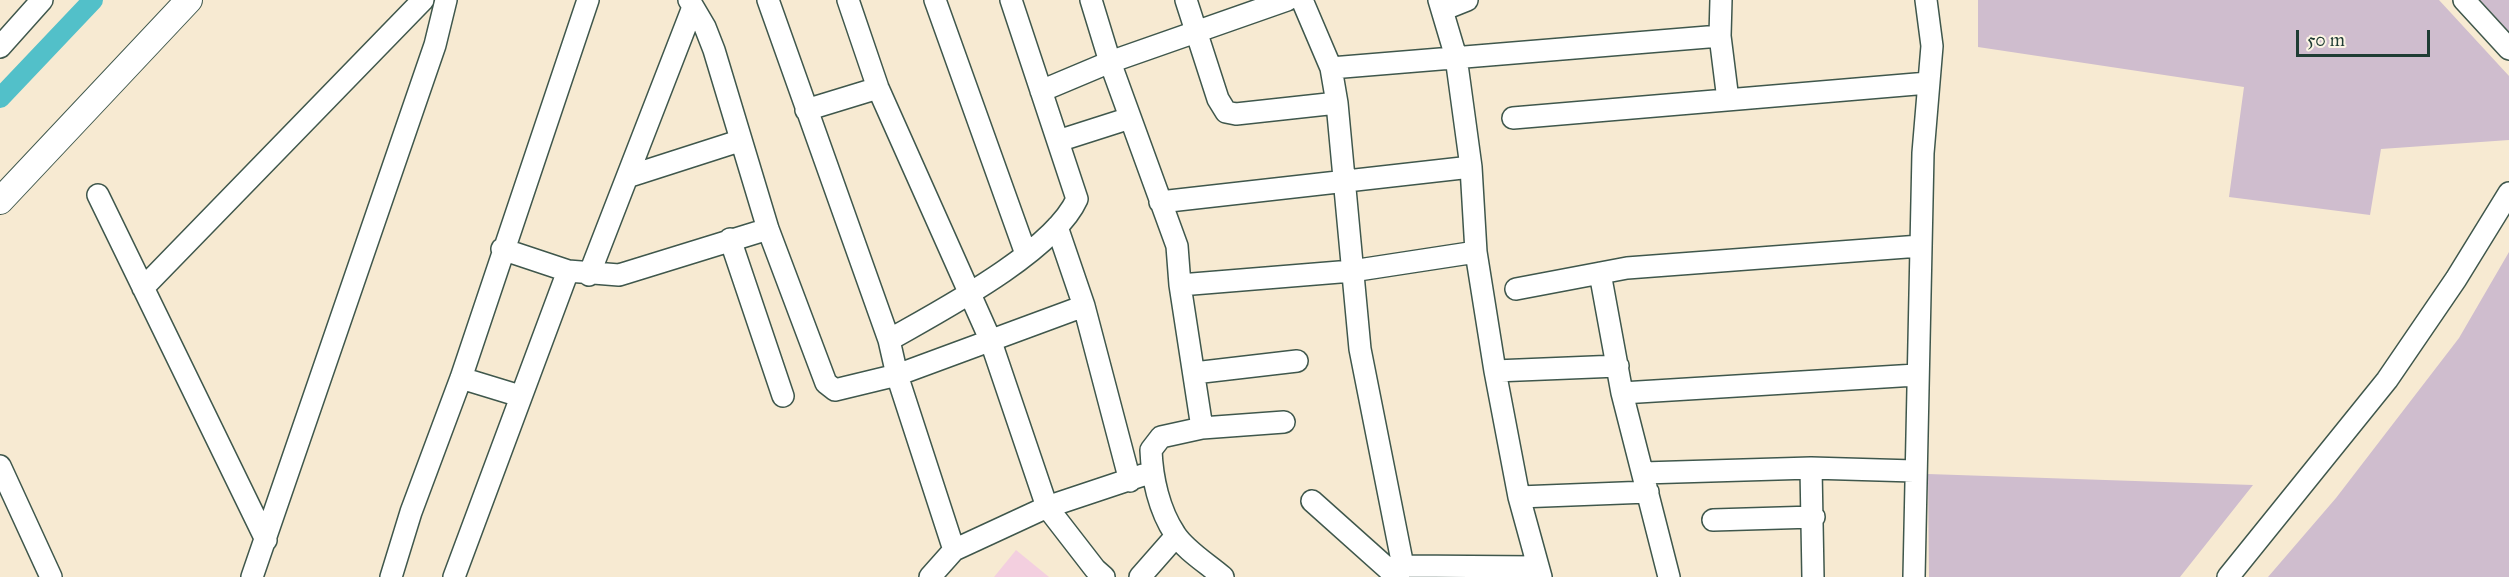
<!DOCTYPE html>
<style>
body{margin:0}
#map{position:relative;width:2509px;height:577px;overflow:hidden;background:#f7ead2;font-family:"IM FELL Great Primer",serif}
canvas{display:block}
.scale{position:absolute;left:2296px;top:30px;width:134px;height:27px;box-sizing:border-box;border:3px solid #1f3d34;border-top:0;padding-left:8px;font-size:18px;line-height:21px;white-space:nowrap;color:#1f3d34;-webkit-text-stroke:4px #fcf5e5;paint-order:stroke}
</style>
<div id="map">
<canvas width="2509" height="577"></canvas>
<div class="scale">50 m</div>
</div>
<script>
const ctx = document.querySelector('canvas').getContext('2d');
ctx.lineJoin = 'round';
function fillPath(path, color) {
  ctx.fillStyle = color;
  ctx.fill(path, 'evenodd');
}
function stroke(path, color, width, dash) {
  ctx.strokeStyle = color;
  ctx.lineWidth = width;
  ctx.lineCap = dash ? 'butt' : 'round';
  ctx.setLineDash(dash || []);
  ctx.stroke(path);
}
const built = new Path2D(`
 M1016 550 1049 577H994Z`);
const industrial = new Path2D(`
 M1978 0H2439L2509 76V140L2381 149 2370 215 2229 197 2244 87 1978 47Z
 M2480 0H2509V32Z
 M2509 252V577H2268L2336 498 2459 338Z
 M1928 474 2253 485 2180 577H1929Z`);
const canal = new Path2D(`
 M0 98 93 0`);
const minor = new Path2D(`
 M689 0 705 27 714 50 768 229 826 383 835 390 897 375 1084 306
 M768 0 889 340 897 375 954 550
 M848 0 878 88 990 339 1047 507 1095 569 1104 577
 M935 0 1026 254
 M1091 0 1110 62 1177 246 1180 285 1202 428
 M1186 0 1218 99 1226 112 1236 114 1337 103
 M1302 0 1331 68 1337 103 1360 349 1403 566 1397 577 1312 501
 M1439 0 1456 57 1471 167 1476 252 1495 371 1519 497 1541 577
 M2464 0 2509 49
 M1442 10 1467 0
 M1720 36 1721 0
 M0 47 42 0
 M1331 68 1720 36 1728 100
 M1041 91 1110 62 1287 0
 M806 110 878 88
 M1513 118 1928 83
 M1058 141 1130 118
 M630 176 739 141
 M98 195 266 540
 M1160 202 1471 167
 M1057 227 1084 306 1130 481
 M730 239 783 396
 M502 249 568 271 619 275 768 229
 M1600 273 1622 393 1669 577
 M589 275 693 7
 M1180 285 1352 271 1476 252
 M143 288 423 0
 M1516 289 1627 268 1920 246
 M889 340C940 311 1053 252 1077 199L1011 0
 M1495 371 1618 366
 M1194 373 1297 361
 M461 378 520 396
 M1622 393 1916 375
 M0 466 51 577
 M1811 468 1813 577
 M1643 473 1811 468 1914 471
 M1519 497 1648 492
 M1713 520 1814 517
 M1403 566 1537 567
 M252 577 435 45 446 0
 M391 577 411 512 461 378 588 0
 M454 577 568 271
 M930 577 954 550 1047 507 1143 475
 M1140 577 1176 536
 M1223 577C1208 564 1185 550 1175 534 1159 510 1152 478 1151 450L1161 437 1202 428 1284 422
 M1914 577 1923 153 1932 46 1926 0
 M2228 577 2387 380 2456 279 2509 193`);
const tertiary = new Path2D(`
 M0 201 189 0`);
fillPath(built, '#f3cfdf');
fillPath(industrial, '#cfbdce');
stroke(canal, '#52c0c9', 20);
stroke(minor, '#3f574c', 24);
stroke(tertiary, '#3f574c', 28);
stroke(minor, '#fff', 21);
stroke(tertiary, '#fff', 26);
</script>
